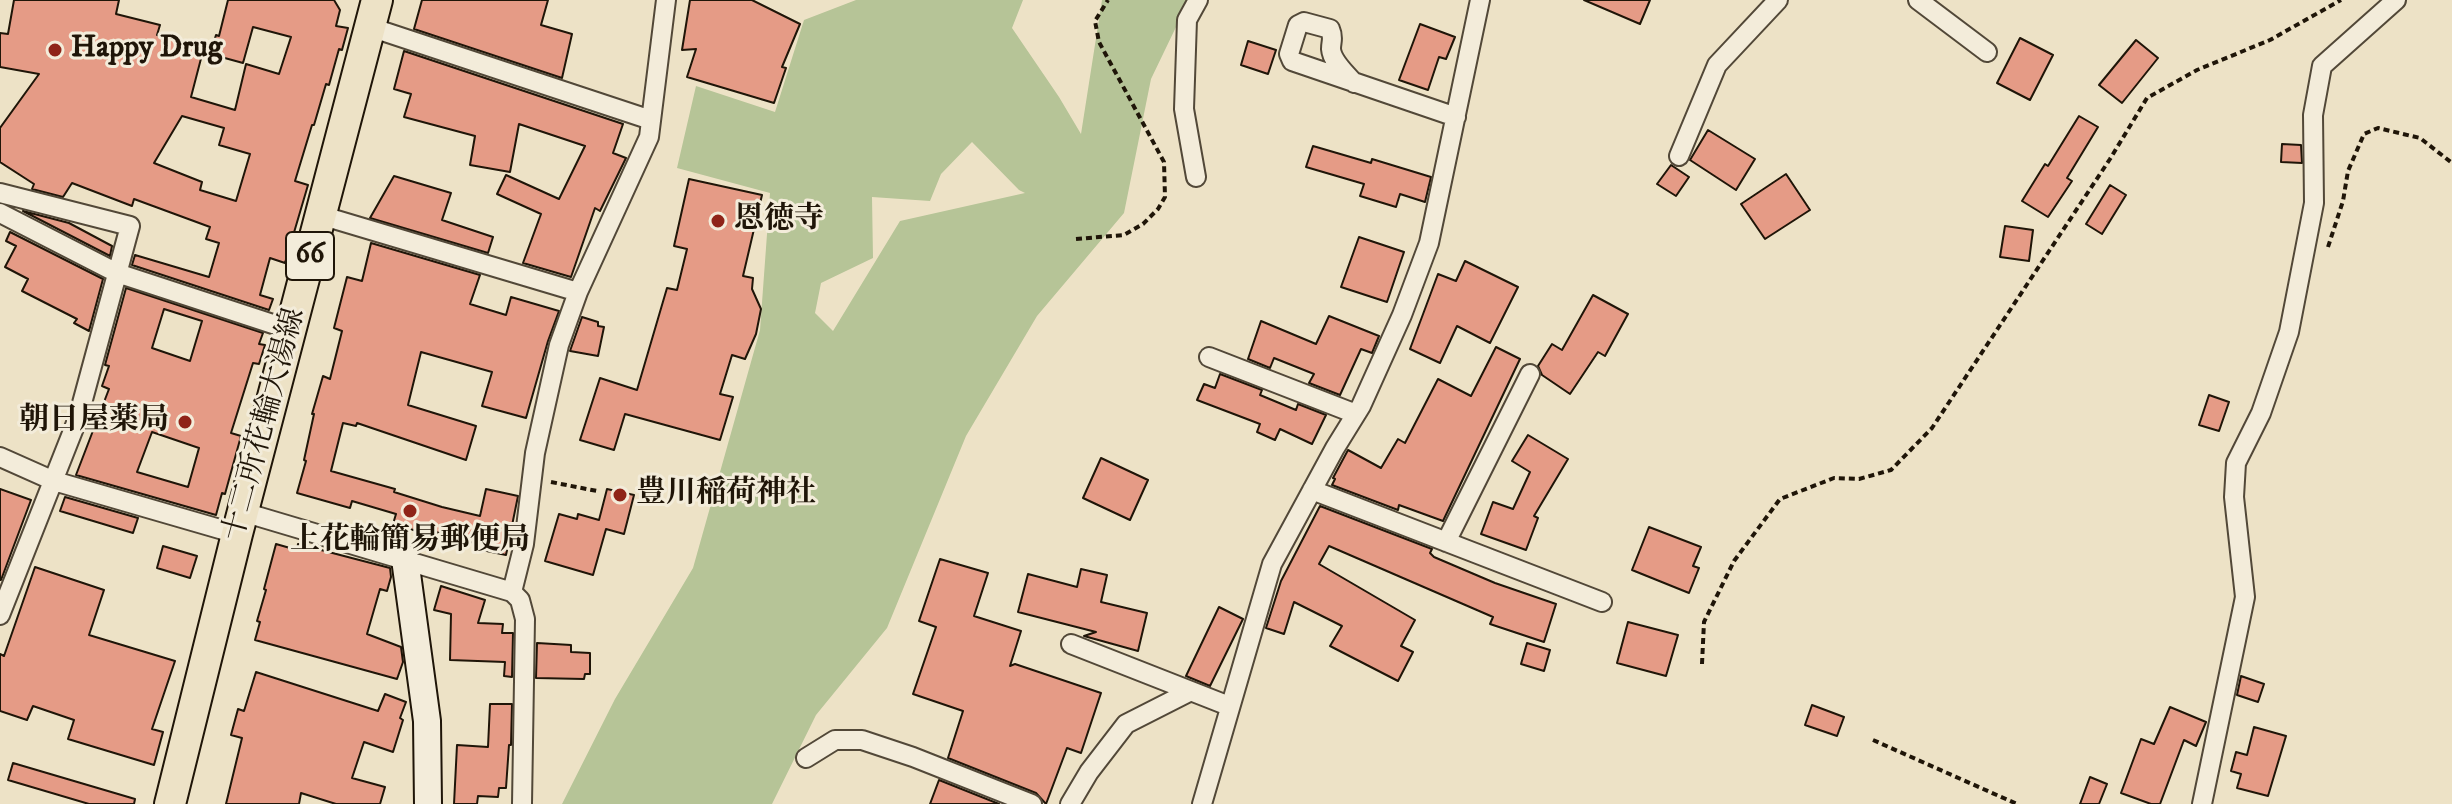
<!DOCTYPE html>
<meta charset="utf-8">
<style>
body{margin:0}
canvas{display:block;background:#ede2c6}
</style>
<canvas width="2452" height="804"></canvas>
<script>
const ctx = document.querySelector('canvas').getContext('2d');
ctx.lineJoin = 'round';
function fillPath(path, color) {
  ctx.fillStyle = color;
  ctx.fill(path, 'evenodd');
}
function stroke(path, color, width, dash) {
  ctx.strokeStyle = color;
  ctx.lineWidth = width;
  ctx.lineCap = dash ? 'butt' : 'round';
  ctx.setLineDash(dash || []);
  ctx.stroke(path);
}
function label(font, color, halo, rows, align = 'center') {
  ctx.font = font + ' "IM FELL DW Pica","Noto Serif JP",serif';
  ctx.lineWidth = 6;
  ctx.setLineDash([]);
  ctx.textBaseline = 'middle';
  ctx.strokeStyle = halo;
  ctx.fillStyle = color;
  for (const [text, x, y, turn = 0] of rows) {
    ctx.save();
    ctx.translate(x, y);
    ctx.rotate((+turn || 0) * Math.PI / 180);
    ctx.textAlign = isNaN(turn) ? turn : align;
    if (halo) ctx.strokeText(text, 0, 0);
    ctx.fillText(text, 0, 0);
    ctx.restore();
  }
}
const green = new Path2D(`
 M856 0H1023L1012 28 1059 97 1081 134 1102 0H1189L1151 79 1124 213 1037 316 966 436 887 628 816 715 772 804H562L615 699 693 568 760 330 770 193 677 168 696 86 775 112 804 20ZM972 142 1019 190 1025 193 900 221 833 331 815 313 821 283 873 258 872 197 930 201 941 174Z`);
const building = new Path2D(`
 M14 0H119L116 14 160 25 157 35 204 47 191 97 235 110 246 64 279 74 291 37 253 27 243 63 210 54 216 35 219 36 228 0H334L340 10 336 26 348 28 342 50 339 49 329 85 326 84 314 125H312L295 181 308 185 285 263 270 258 260 295 273 299 269 310 132 265 135 255 209 277 219 243 206 239 210 227 134 199 132 206 72 183 63 197 32 189 34 184 0 162V128L39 74 0 67V33L8 34ZM182 116 224 128 219 145 250 154 236 201 200 190 202 182 154 163Z
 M422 0H548L541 25 572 34 562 78 414 29Z
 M690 0H752L800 24 782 67 786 68 774 103 687 77 696 49 682 50Z
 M1584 0H1650L1640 24Z
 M1420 24 1455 37 1446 59 1439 57 1428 90 1399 80Z
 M2020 38 2053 55 2030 100 1997 83Z
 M2136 40 2158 58 2122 103 2099 85Z
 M1248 41 1276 50 1268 74 1241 65Z
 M404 51 623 124 613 153 626 158 600 211 595 208 571 277 523 263 541 214 497 194 506 175 559 199 585 146 519 124 510 172 470 165 475 136 404 117 411 94 394 89Z
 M2079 116 2098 127 2067 178 2072 181 2048 217 2022 201 2045 164 2048 166Z
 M1708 130 1755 159 1736 190 1690 160Z
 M2282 144 2301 145 2302 163 2281 162Z
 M1313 146 1371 163 1372 159 1431 177 1425 202 1400 194 1396 207 1360 196 1364 184 1306 167Z
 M1671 165 1689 177 1676 196 1657 184Z
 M1786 174 1810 210 1765 239 1741 204Z
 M394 176 451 193 442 220 493 237 488 253 370 218Z
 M689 179 762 195 743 276 753 278 752 289 761 309 756 334 745 359 732 355 720 394 733 397 720 440 625 414 614 450 580 440 600 378 637 390 667 288 677 290 687 249 674 246Z
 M2110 185 2126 195 2102 234 2086 224Z
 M23 211 69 223 112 246 110 256Z
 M2005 226 2033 230 2029 261 2000 257Z
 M10 232 103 279 89 331 74 323 77 319 22 291 28 279 5 267 16 246 6 241Z
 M1359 237 1404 252 1387 302 1341 287Z
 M371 243 480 275 470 304 506 315 511 297 559 311 548 341 526 418 482 406 492 372 421 352 408 405 476 426 466 460 357 423 356 426 343 423 331 471 395 489 394 492 442 507 480 516 486 489 518 496 506 555 477 549 478 544 429 530 427 534 393 524 396 514 352 501 350 508 297 493 306 461 304 460 314 414H312L323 376 330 379 342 331 334 328 347 277 362 281Z
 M1465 261 1518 287 1490 343 1457 326 1440 363 1410 349 1438 274 1456 281Z
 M126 288 263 333 259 344 265 345 259 364 253 363 231 433 241 436 225 494 222 493 216 515 76 475 109 389 102 386 109 366 105 365ZM164 309 202 321 190 361 152 348ZM152 432 199 448 188 487 137 472Z
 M1593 295 1628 314 1605 356 1598 352 1570 394 1542 375 1538 366 1552 344 1562 350Z
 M1329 316 1379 336 1372 353 1361 349 1340 395 1309 383 1314 374 1274 358 1270 368 1248 359 1261 321 1316 344Z
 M582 317 598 322V326L604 327 598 356 570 351Z
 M1496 347 1520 359 1443 521 1399 505 1398 510 1332 485 1335 479 1333 478 1348 450 1381 468 1398 439 1405 443 1438 379 1471 396Z
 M1220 374 1262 390 1260 395 1296 410 1298 404 1326 415 1312 444 1280 429 1275 440 1257 432 1260 424 1197 400 1204 384 1215 388Z
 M2209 395 2229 402 2219 431 2199 425Z
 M1528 435 1568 459 1534 516 1538 518 1526 550 1481 534 1493 502 1513 509 1530 472 1512 461Z
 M1101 458 1148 480 1130 520 1083 498Z
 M0 489 31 500 1 580H0Z
 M607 489 634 495 624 534 606 529 593 575 545 561 559 514 577 519 578 514 599 520Z
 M65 497 138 518 133 533 60 511Z
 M1320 506 1432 549 1430 553 1434 557 1495 583 1556 604 1544 642 1490 624 1493 617 1329 546 1319 564 1415 620 1401 646 1413 652 1398 681 1330 646 1342 626 1294 602 1284 634 1266 628 1281 581Z
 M1649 527 1701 547 1693 566 1699 568 1689 593 1632 570Z
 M276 544 297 550 298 544 390 568 391 577 387 591 380 589 367 634 401 647 403 662 397 679 255 640 260 622 257 621 266 590 264 589Z
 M163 546 197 556 190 578 157 568Z
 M940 559 988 573 974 616 1021 631 1010 666 1015 664 1101 693 1081 753 1067 748 1046 804 1036 793 948 758 963 711 913 694 936 627 919 621Z
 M35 567 104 590 89 635 175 661 152 729 163 732 154 765 68 739 74 720 33 706 27 720 0 711V654L4 656Z
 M1081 569 1107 575 1101 602 1147 613 1138 651 1084 636 1096 632 1018 612 1028 574 1077 587Z
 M441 586 485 600 478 623 503 624 502 633H513L512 677 504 676 505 662 450 660 451 614 434 610Z
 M1219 607 1243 619 1210 686 1186 676Z
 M1628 622 1678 635 1666 676 1617 663Z
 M537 643 571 645V652L590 653V674H585L584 679 536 678Z
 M1527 643 1550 650 1544 671 1521 664Z
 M256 672 378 711 385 694 406 702 400 718 403 720 393 752 364 742 352 778 385 787 380 804H336L301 793 299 804H226L242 738 231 735 238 709 244 711Z
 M2241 676 2264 684 2258 702 2237 695Z
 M490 704H512L511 745H509L506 788H499L498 797 478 796 477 804H454L457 745 488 747Z
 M1812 705 1844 717 1837 736 1805 725Z
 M2170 707 2206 722 2196 746 2184 740 2160 804H2151L2121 793 2141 739 2154 744Z
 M2254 727 2286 736 2268 796 2237 788 2241 774 2231 771 2236 752 2247 755Z
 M13 763 135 799 134 804H89L8 780Z
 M2090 777 2107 784 2099 804H2080Z
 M939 780 999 804H930Z`);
const path = new Path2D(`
 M1076 239 1124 235 1143 224 1158 209 1165 197 1164 162 1099 42 1095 21 1108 0
 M2328 247 2343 201 2348 171 2364 134 2378 128 2420 138 2452 163
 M551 482 597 491
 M1702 664 1704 622 1734 561 1780 499 1834 478 1859 479 1891 470 1932 428 2110 159 2147 98 2197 70 2270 40 2341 0
 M1873 740 2017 804`);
const street = new Path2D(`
 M1918 0 1987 52
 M370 27 651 120
 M1354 83C1346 73 1332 62 1331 49 1331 41 1334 38 1330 29L1304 22 1298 25 1289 54 1292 61 1456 117
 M1679 156 1717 65 1778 0
 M1196 177 1184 109 1187 20 1198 0
 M0 193 130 226 78 418 0 615
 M0 213 117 273 291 330
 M320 215 578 292
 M1209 357 1356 414
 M0 457 54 481 237 534
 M1312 490 1602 602
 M243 512 512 592 524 544 535 453 559 345 578 292 649 137 666 0
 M1446 542 1530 374
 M512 592 520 600 525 619 522 804
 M1071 644 1229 706
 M806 758 835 740H862L913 757 1032 804
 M1070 804 1089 772 1126 724 1191 691
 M1202 804 1272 564 1335 448 1361 406 1402 315 1429 243 1480 0
 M2202 804 2245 597 2234 497 2236 463 2261 413 2289 332 2314 203 2313 115 2322 66 2396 0`);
const secondary = new Path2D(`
 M405 559 427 721 428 804`);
const primary = new Path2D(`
 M170 804 237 534 377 0`);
const markers = [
 [55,50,8,"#8f2418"],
 [718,221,8,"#8f2418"],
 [185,422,8,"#8f2418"],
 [620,495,8,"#8f2418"],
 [410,511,8,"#8f2418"]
];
const shields = [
 [310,256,48]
];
const shieldNames = [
 ["66",310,256]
];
const poiNames = [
 ["Happy Drug",71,50],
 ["恩徳寺",734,221],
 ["朝日屋薬局",169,422,"right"],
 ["豊川稲荷神社",636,495],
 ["上花輪簡易郵便局",410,542,"center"]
];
const streetNames = [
 ["十二所花輪大湯線",266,425,-75]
];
fillPath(green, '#b6c497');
fillPath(building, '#e59b86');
stroke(building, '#1f1508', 2);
stroke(street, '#524838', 22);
stroke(secondary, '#1f1508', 30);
stroke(primary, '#1f1508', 34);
stroke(path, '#1f1508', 4, [6, 4]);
stroke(street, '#f3ecda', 18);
stroke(secondary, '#f3ecda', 26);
stroke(primary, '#ede2c6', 30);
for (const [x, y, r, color] of markers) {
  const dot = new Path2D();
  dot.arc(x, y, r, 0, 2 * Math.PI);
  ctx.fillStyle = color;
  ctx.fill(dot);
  stroke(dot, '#f3ecda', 3);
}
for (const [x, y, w] of shields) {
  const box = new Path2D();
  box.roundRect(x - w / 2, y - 24, w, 48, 6);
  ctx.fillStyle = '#f3ecda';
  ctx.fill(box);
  stroke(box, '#1f1508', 2);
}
label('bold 28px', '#1f1508', null, shieldNames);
label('bold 30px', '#1f1508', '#f3ecda', poiNames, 'left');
label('30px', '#1f1508', '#f3ecda', streetNames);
</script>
